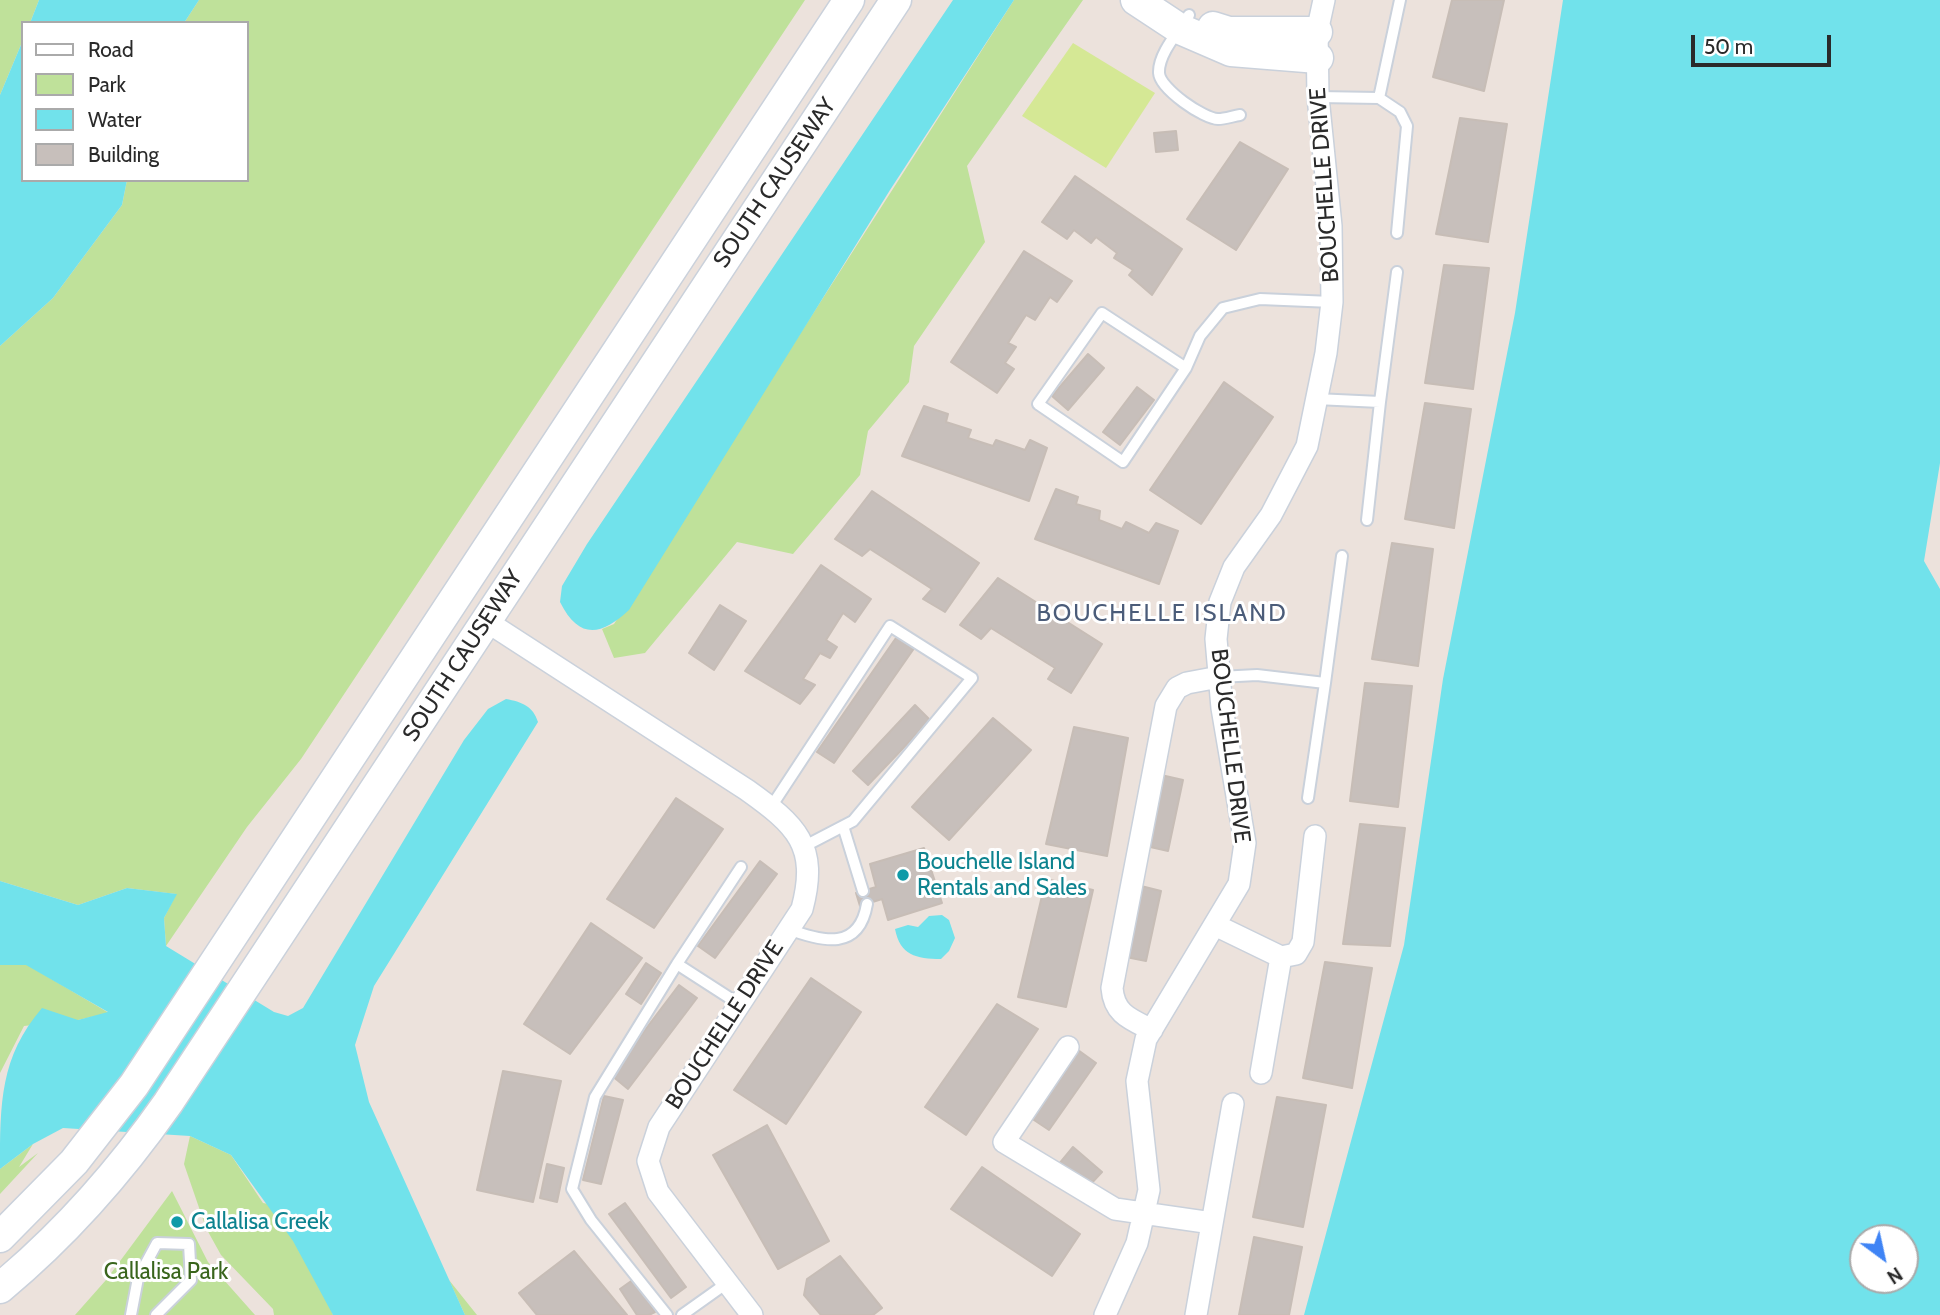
<!DOCTYPE html>
<style>
body{margin:0}
#map{position:relative;width:1940px;height:1315px;overflow:hidden;background:#ece2dc;font-family:Cabin,sans-serif}
canvas{display:block}
.legend{position:absolute;left:21px;top:21px;width:228px;height:161px;box-sizing:border-box;background:#fff;border:2px solid #aaa;margin:0;padding:9px 12px;list-style:none;font-size:21px;color:#2a2a2a}
.legend li{display:flex;align-items:center;gap:14px;height:35px}
.legend b{width:35px;border:2px solid #aaa}
.north{position:absolute;left:1849px;top:1224px;width:70px;height:70px;box-sizing:border-box;background:#fff;border:2px solid #aaa;border-radius:50%;rotate:147deg;font-size:19px;font-weight:700;line-height:28px;text-align:center;color:#2a2a2a}
.north::after{content:'';display:block;margin:auto;width:24px;height:32px;background:#3f84f5;clip-path:polygon(50% 0,100% 100%,50% 72%,0 100%)}
.scale{position:absolute;left:1691px;top:35px;width:140px;height:32px;box-sizing:border-box;border:4px solid #2a2a2a;border-top:0;padding-left:9px;font-size:21px;line-height:24px;white-space:nowrap;color:#2a2a2a;-webkit-text-stroke:5px #fff;paint-order:stroke}
</style>
<div id="map">
<canvas width="1940" height="1315"></canvas>
<ul class="legend">
<li><b style="height:9px;background:#fff"></b>Road</li>
<li><b style="height:19px;background:#bfe19a"></b>Park</li>
<li><b style="height:19px;background:#71e2eb"></b>Water</li>
<li><b style="height:19px;background:#c7bfbb"></b>Building</li>
</ul>
<div class="north">N</div>
<div class="scale">50 m</div>
</div>
<script>
const ctx = document.querySelector('canvas').getContext('2d');
ctx.lineJoin = 'round';
function fillPath(path, color) {
  ctx.fillStyle = color;
  ctx.fill(path, 'evenodd');
}
function stroke(path, color, width, dash) {
  ctx.strokeStyle = color;
  ctx.lineWidth = width;
  ctx.lineCap = dash ? 'butt' : 'round';
  ctx.setLineDash(dash || []);
  ctx.stroke(path);
}
function label(font, color, halo, rows, align = 'center') {
  ctx.font = font + ' Cabin,sans-serif';
  ctx.lineWidth = 6;
  ctx.setLineDash([]);
  ctx.textBaseline = 'middle';
  ctx.strokeStyle = halo;
  ctx.fillStyle = color;
  for (const [text, x, y, turn = 0] of rows) {
    ctx.save();
    ctx.translate(x, y);
    ctx.rotate((+turn || 0) * Math.PI / 180);
    ctx.textAlign = isNaN(turn) ? turn : align;
    if (halo) ctx.strokeText(text, 0, 0);
    ctx.fillText(text, 0, 0);
    ctx.restore();
  }
}
const green = new Path2D(`
 M0 0H39L30 23H23V40L0 95Z
 M199 0H805L301 759 247 827 166 946 164 918 176 894 127 888 78 905 0 881V346L53 298 122 205 127 180H247V23H184Z
 M1014 0H1083L967 166 985 242 914 346 909 382 868 431 860 475 793 554 737 542 645 653 614 658 602 629 614 624Z
 M26 964 109 1013 78 1020 24 1026 0 1073V965Z
 M190 1136 231 1155 263 1203 301 1210 333 1315H274L273 1309 221 1255 206 1228 184 1164Z
 M33 1144 19 1167 38 1153 0 1194V1169Z
 M172 1191 208 1262 255 1315H75L106 1280Z
 M449 1280 477 1315H465Z`);
const pitch = new Path2D(`
 M1073 43 1155 93 1106 168 1022 116Z`);
const water = new Path2D(`
 M39 0H199L184 23H30Z
 M953 0H1014L890 190 629 610C601 636 579 640 560 602L562 586 587 544Z
 M1563 0H1940V463L1924 561 1940 589V1315H1304L1404 945 1443 679 1515 313ZM1905 1238V1280H1863V1238Z
 M23 40V180H127L122 205 53 298 0 346V95Z
 M506 699C522 702 533 706 538 722L374 986 355 1045 369 1102 465 1315H333L293 1241 231 1155 190 1136 63 1128 33 1144 0 1169C0 1103 0 1057 42 1008L78 1020 108 1012 26 965H0V881L78 905 127 888 177 894 164 918 166 946 274 1012 288 1016 303 1008 464 740 488 709Z
 M942 915 949 920 955 938 949 951 941 959C916 959 900 955 895 929L908 925 918 927 929 916Z`);
const building = new Path2D(`
 M1452 0H1504L1484 91 1433 77Z
 M1460 118 1507 124 1488 242 1436 234Z
 M1176 131 1178 150 1156 152 1154 133Z
 M1240 142 1288 169 1236 250 1187 219Z
 M1075 176 1182 249 1152 295 1129 275 1133 270 1114 258 1117 253 1096 237 1091 243 1074 230 1067 239 1042 222Z
 M1024 251 1072 281 1057 302 1050 297 1035 320 1026 315 1008 343 1016 347 1005 363 1014 369 997 393 951 362Z
 M1444 265 1489 268 1473 389 1425 383Z
 M1088 354 1104 368 1068 410 1052 396Z
 M1224 382 1273 417 1201 524 1150 490Z
 M1137 387 1154 400 1120 445 1103 432Z
 M1425 403 1471 409 1454 528 1405 519Z
 M924 406 948 414 946 422 971 430 968 438 993 446 996 440 1025 450 1030 440 1047 448 1029 501 902 456Z
 M1056 489 1078 497 1076 504 1100 511 1099 520 1122 529 1126 522 1149 533 1156 523 1178 531 1159 584 1035 539Z
 M872 491 979 563 945 612 923 599 932 589 870 549 862 556 835 539Z
 M1392 543 1433 549 1418 666 1372 659Z
 M821 565 871 599 855 622 843 613 826 640 837 647 830 658 820 653 803 679 815 685 800 704 745 671Z
 M998 578 1102 644 1071 693 1048 679 1055 668 991 628 981 639 960 625Z
 M720 605 746 621 714 670 689 653Z
 M898 635 915 647 834 763 817 752Z
 M1365 683 1412 686 1398 807 1350 801Z
 M915 705 930 720 868 785 853 771Z
 M993 718 1031 750 949 840 912 807Z
 M1074 727 1128 738 1107 856 1046 844Z
 M1161 775 1183 780 1168 851 1146 846Z
 M676 798 723 829 654 928 607 899Z
 M1360 824 1405 828 1390 946 1343 944Z
 M924 848 942 903 888 920 882 899 860 906 856 893 876 887 870 864Z
 M760 861 777 874 715 958 698 946Z
 M1046 879 1093 890 1066 1007 1018 997Z
 M1141 886 1161 891 1146 961 1126 957Z
 M591 923 642 958 570 1054 524 1024Z
 M1325 962 1372 968 1352 1088 1303 1078Z
 M646 963 661 973 641 1004 626 994Z
 M811 978 861 1012 786 1124 734 1090Z
 M679 985 697 998 628 1089 611 1075Z
 M997 1004 1038 1029 966 1135 925 1107Z
 M1078 1050 1096 1063 1049 1130 1031 1118Z
 M503 1071 561 1081 533 1202 477 1190Z
 M604 1096 623 1100 601 1184 583 1180Z
 M1277 1097 1326 1105 1303 1227 1253 1217Z
 M767 1125 829 1241 778 1269 713 1155Z
 M1073 1147 1102 1172 1087 1188 1059 1164Z
 M547 1164 564 1168 557 1202 540 1198Z
 M982 1167 1080 1234 1052 1276 951 1209Z
 M625 1203 686 1287 671 1298 609 1214Z
 M1254 1237 1302 1247 1289 1315H1239Z
 M574 1251 627 1315H537L519 1293Z
 M840 1256 882 1308 873 1315H821L804 1295 807 1279Z
 M634 1279 655 1312 649 1315H637L620 1289Z`);
const lane = new Path2D(`
 M1189 15C1179 31 1158 54 1159 73 1160 89 1204 119 1218 119 1225 119 1233 116 1240 115
 M1318 97 1379 98 1400 0
 M1379 98 1400 112 1407 126 1397 233
 M1186 368 1102 313 1038 404 1123 462 1186 368 1200 336 1223 308 1260 299 1332 302
 M1316 399 1380 402 1367 520
 M1380 402 1397 272
 M1219 677 1257 675 1325 683 1308 798
 M1325 683 1342 556
 M771 807 890 626 972 678 853 821 803 847
 M843 826 863 891
 M788 929C823 942 859 951 867 904
 M677 964 741 867
 M131 1315 138 1278 157 1243 189 1244 191 1280 156 1315
 M667 1315 591 1220 572 1189 595 1097 677 964 739 1004
 M682 1315 727 1283`);
const street = new Path2D(`
 M486 621 747 790C796 825 819 845 802 909L659 1127 648 1161 658 1192 752 1315
 M1215 925 1281 957 1296 954 1303 942 1315 836
 M1152 1030C1130 1019 1114 1014 1112 988L1166 706 1177 688 1187 683 1219 677
 M1068 1047 1004 1142 1115 1209 1212 1223
 M1261 1073 1281 957
 M1105 1315 1137 1243 1149 1190 1137 1081 1146 1039 1239 884 1245 843 1222 708 1216 639 1220 602 1234 567 1271 515 1307 446 1326 353 1332 302 1331 226 1318 97 1317 32 1324 0
 M1196 1315 1233 1104`);
const secondary = new Path2D(`
 M1136 0 1180 29 1231 51 1318 58
 M1213 27 1229 32H1317
 M0 1237 74 1162 134 1085 849 0
 M0 1288C65 1234 119 1173 168 1103L896 0`);
const markers = [
 [903,875,7,"#0f9aa8"],
 [177,1222,7,"#0f9aa8"]
];
const streetNames = [
 ["SOUTH CAUSEWAY",775,183,-56],
 ["BOUCHELLE DRIVE",1325,185,-94],
 ["SOUTH CAUSEWAY",463,656,-57],
 ["BOUCHELLE DRIVE",1230,746,83],
 ["BOUCHELLE DRIVE",725,1025,-57]
];
const cultureNames = [
 ["Bouchelle Island",917,862],
 ["Rentals and Sales",917,888],
 ["Callalisa Creek",191,1222]
];
const parkNames = [
 ["Callalisa Park",166,1272]
];
const neighbourhoodNames = [
 ["BOUCHELLE ISLAND",1162,614]
];
fillPath(green, '#bfe19a');
fillPath(pitch, '#d5e895');
fillPath(water, '#71e2eb');
fillPath(building, '#c7bfbb');
stroke(building, '#c7bdb6', 2);
stroke(lane, '#cad1db', 14);
stroke(street, '#cad1db', 24);
stroke(secondary, '#cad1db', 33);
stroke(lane, '#fff', 10);
stroke(street, '#fff', 21);
stroke(secondary, '#fff', 30);
for (const [x, y, r, color] of markers) {
  const dot = new Path2D();
  dot.arc(x, y, r, 0, 2 * Math.PI);
  ctx.fillStyle = color;
  ctx.fill(dot);
  stroke(dot, '#fff', 2.5);
}
label('23px', '#2a2a2a', '#fff', streetNames);
label('23px', '#0d838f', '#fff', cultureNames, 'left');
label('23px', '#39651c', '#fff', parkNames);
ctx.letterSpacing = '2px';
label('24px', '#4b5c79', '#fff', neighbourhoodNames);
ctx.letterSpacing = '0px';
</script>
